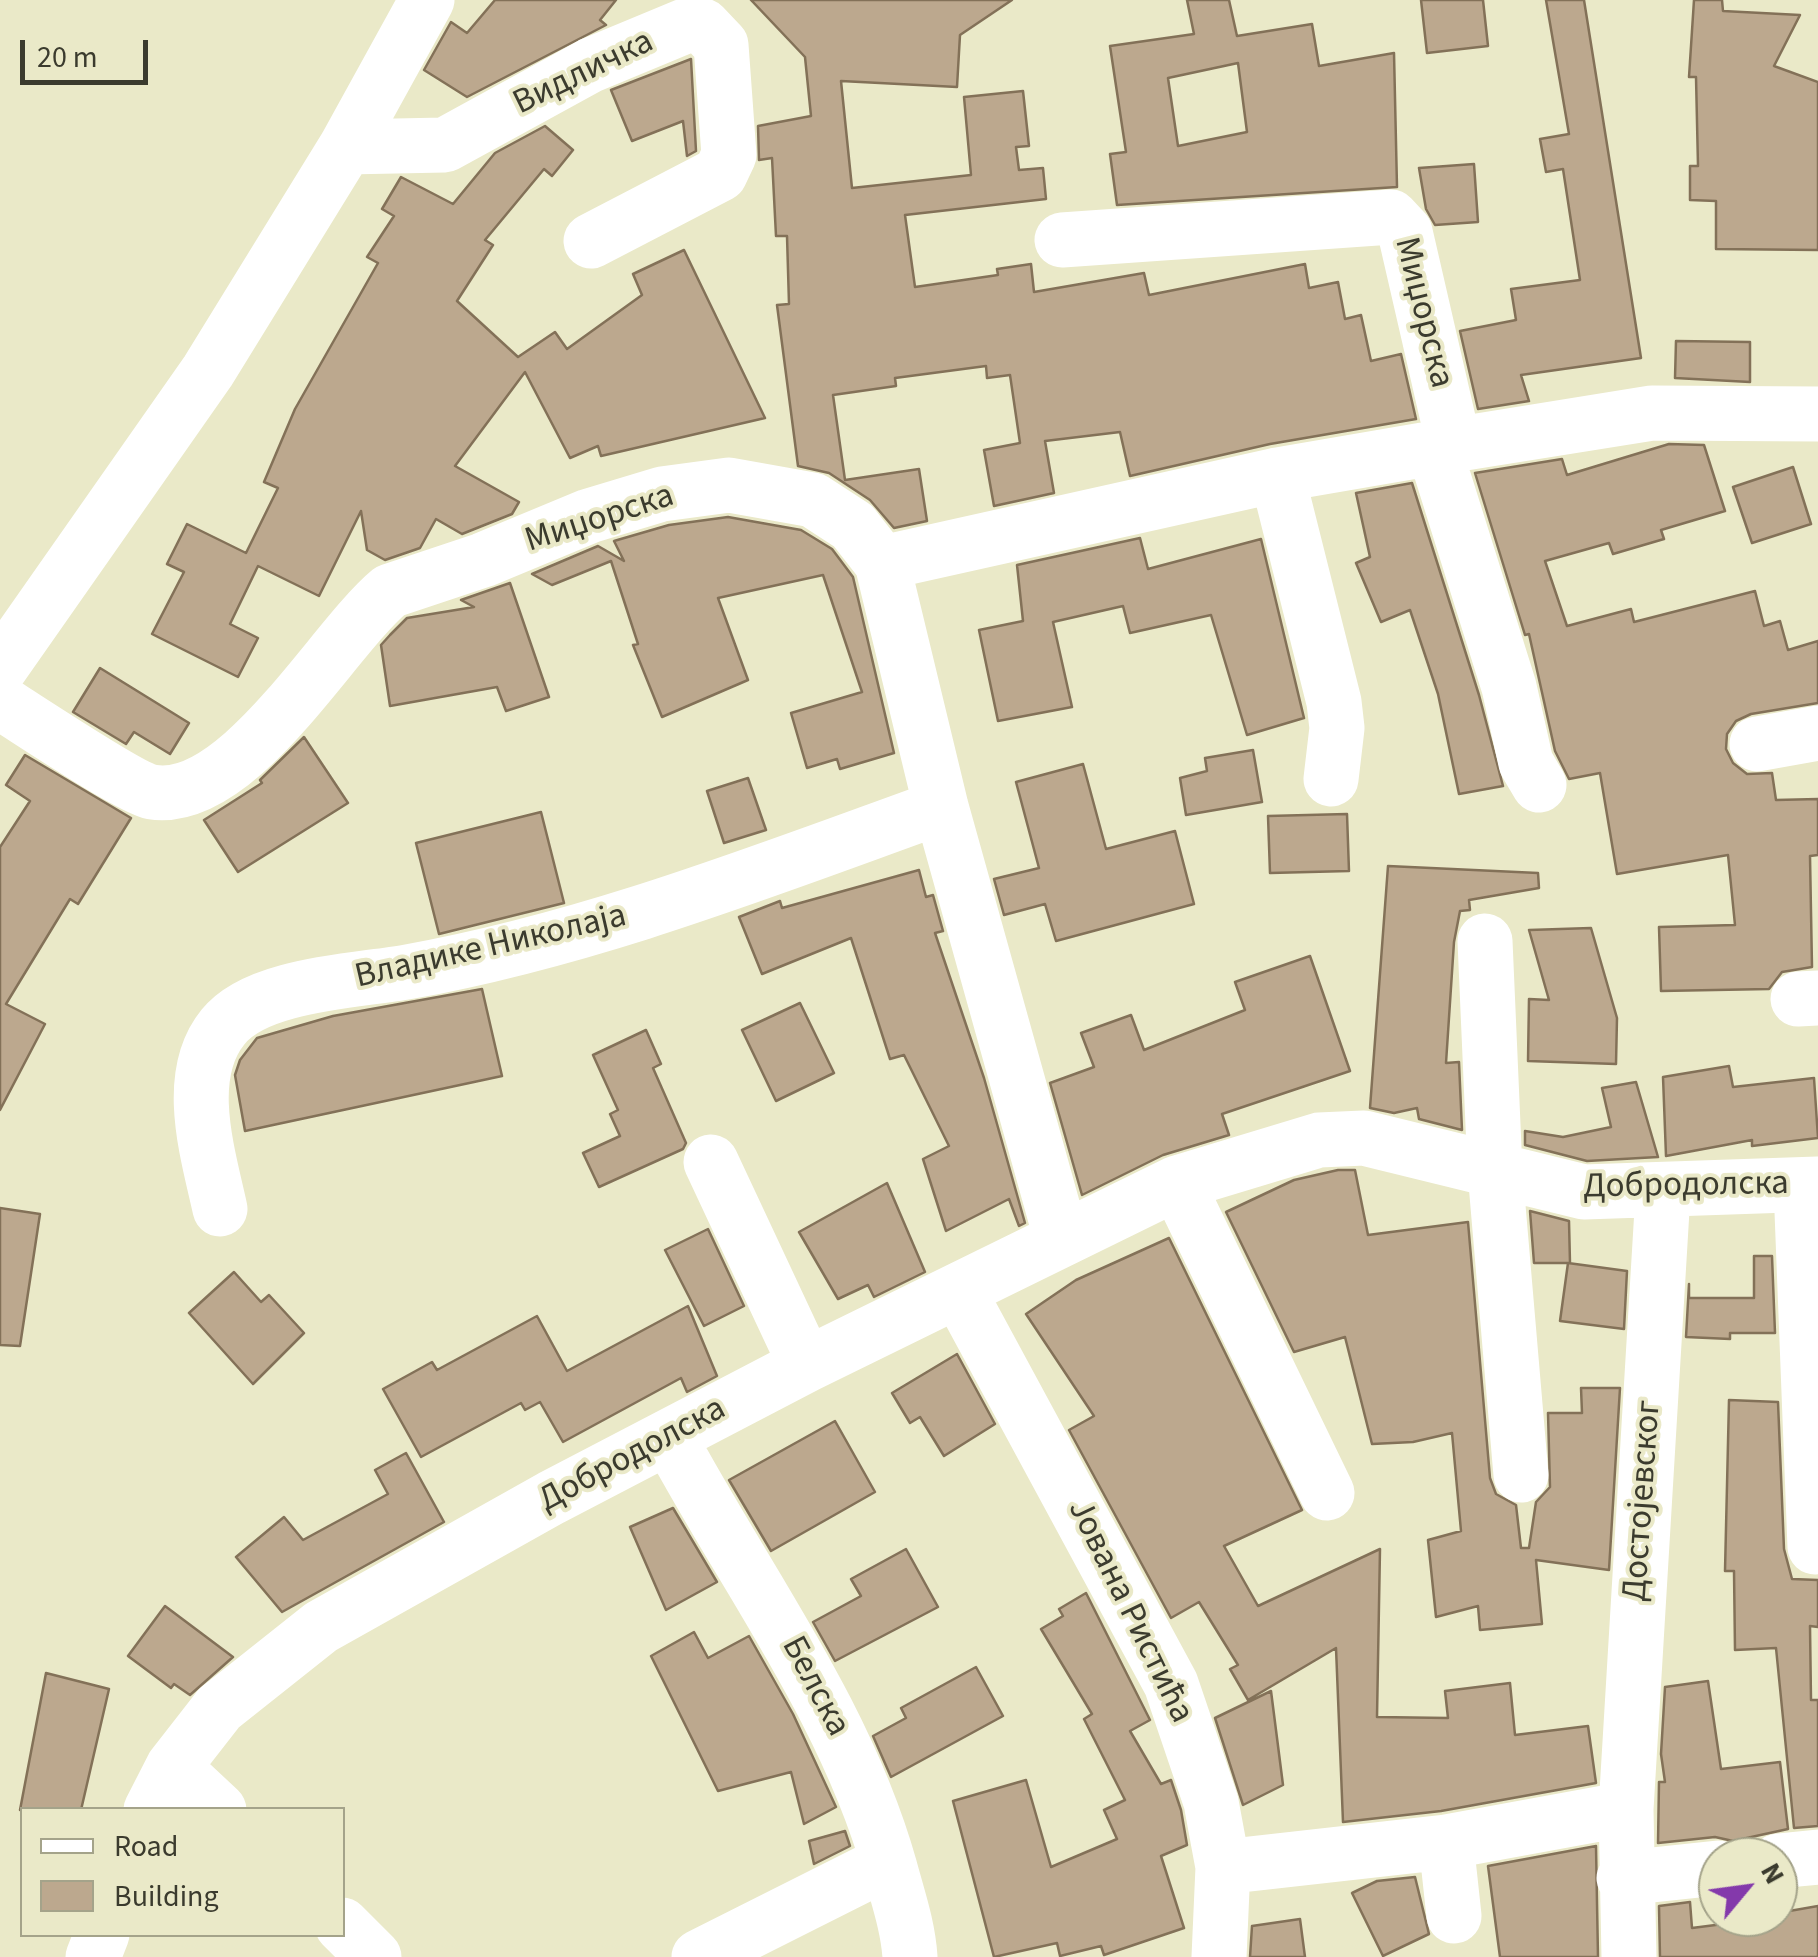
<!DOCTYPE html>
<meta charset="utf-8">
<style>
body{margin:0}
#map{position:relative;width:1818px;height:1957px;overflow:hidden;background:#eae9c8;font-family:"Source Sans 3",sans-serif}
canvas{display:block}
.legend{position:absolute;left:20px;top:1807px;width:325px;height:130px;box-sizing:border-box;background:#eae9c8;border:2px solid #a4a38a;margin:0;padding:12px 18px;list-style:none;font-size:30px;color:#3b3b2e}
.legend li{display:flex;align-items:center;gap:20px;height:50px}
.legend b{width:50px;border:2px solid #a4a38a}
.north{position:absolute;left:1698px;top:1837px;width:100px;height:100px;box-sizing:border-box;background:#eae9c8;border:2px solid #a4a38a;border-radius:50%;rotate:61deg;font-size:28px;font-weight:700;line-height:40px;text-align:center;color:#3b3b2e}
.north::after{content:'';display:block;margin:auto;width:35px;height:45px;background:#8439ab;clip-path:polygon(50% 0,100% 100%,50% 72%,0 100%)}
.scale{position:absolute;left:20px;top:40px;width:128px;height:45px;box-sizing:border-box;border:5px solid #3b3b2e;border-top:0;padding-left:12px;font-size:30px;line-height:35px;white-space:nowrap;color:#3b3b2e;-webkit-text-stroke:8px #eae9c8;paint-order:stroke}
</style>
<div id="map">
<canvas width="1818" height="1957"></canvas>
<ul class="legend">
<li><b style="height:12px;background:#fff"></b>Road</li>
<li><b style="height:28px;background:#bca88e"></b>Building</li>
</ul>
<div class="north">N</div>
<div class="scale">20 m</div>
</div>
<script>
const ctx = document.querySelector('canvas').getContext('2d');
ctx.lineJoin = 'round';
function fillPath(path, color) {
  ctx.fillStyle = color;
  ctx.fill(path, 'evenodd');
}
function stroke(path, color, width, dash) {
  ctx.strokeStyle = color;
  ctx.lineWidth = width;
  ctx.lineCap = dash ? 'butt' : 'round';
  ctx.setLineDash(dash || []);
  ctx.stroke(path);
}
function label(font, color, halo, rows, align = 'center') {
  ctx.font = font + ' "Source Sans 3",sans-serif';
  ctx.lineWidth = 8;
  ctx.setLineDash([]);
  ctx.textBaseline = 'middle';
  ctx.strokeStyle = halo;
  ctx.fillStyle = color;
  for (const [text, x, y, turn = 0] of rows) {
    ctx.save();
    ctx.translate(x, y);
    ctx.rotate((+turn || 0) * Math.PI / 180);
    ctx.textAlign = isNaN(turn) ? turn : align;
    if (halo) ctx.strokeText(text, 0, 0);
    ctx.fillText(text, 0, 0);
    ctx.restore();
  }
}
const building = new Path2D(`
 M495 0H616L600 20 606 25 467 97 424 70 451 22 467 33Z
 M751 0H1012L960 35 957 87 841 81 852 188 971 175 964 97 1023 91 1029 146 1016 147 1019 170 1043 168 1046 199 905 215 915 287 998 275 997 269 1031 264 1034 292 1144 273 1149 295 1305 264 1309 288 1338 282 1345 319 1361 315 1371 361 1401 354 1416 419 1270 444 1130 476 1120 432 1045 441 1054 493 994 506 984 450 1020 443 1010 375 987 378 986 366 895 378 896 386 833 395 845 480 919 469 927 521 894 528 870 500 829 473 798 466 777 305 789 304 787 236H776L772 158 759 160 758 126 811 116 805 57Z
 M1187 0H1229L1237 36 1312 24 1319 66 1394 53 1397 187 1117 205 1110 154 1126 152 1110 46 1194 34ZM1238 63 1247 132 1178 146 1168 78Z
 M1421 0H1483L1488 46 1427 53Z
 M1546 0H1584L1641 358 1521 375 1529 401 1478 409 1460 331 1516 320 1511 289 1580 280 1563 169 1546 172 1540 139 1569 134Z
 M1694 0H1722L1723 11 1800 15 1774 66 1818 82V250L1716 249V201L1690 200V166H1698L1696 77H1689Z
 M691 59 696 151 687 156 683 121 632 141 611 90Z
 M545 126 573 150 552 176 544 169 485 240 493 245 457 301 518 357 555 332 567 349 642 295 633 274 684 250 765 418 601 456 598 446 570 458 525 372 455 466 519 502 512 514 462 534 436 519 420 548 385 560 367 550 361 511 319 596 258 566 230 624 258 638 238 677 152 634 184 572 167 564 187 524 246 553 278 488 264 482 295 409 378 263 367 257 394 216 382 209 401 177 453 204 495 153Z
 M1474 164 1478 222 1435 225 1426 209 1419 168Z
 M1676 341 1750 342V382L1675 378Z
 M1669 444 1704 445 1725 511 1661 530 1664 539 1613 554 1609 543 1545 561 1567 626 1631 609 1634 622 1755 591 1764 626 1780 621 1788 650 1818 641V703L1751 714 1736 721 1727 734 1726 749 1733 763 1747 774 1772 773 1776 800 1818 799V855L1810 856 1812 967 1782 972 1769 989 1661 991 1659 927 1735 925 1728 855 1617 874 1600 773 1569 779 1555 751 1529 634 1525 635 1475 473 1562 459 1567 475Z
 M1793 467 1811 524 1752 543 1733 487Z
 M1412 483 1479 695 1503 786 1459 794 1438 694 1410 610 1381 622 1356 563 1370 557 1356 493Z
 M728 517 801 530 832 549 853 577 894 753 840 769 837 759 807 768 791 713 862 692 823 575 718 598 748 680 662 717 633 645 638 644 611 561 552 585 532 574 598 546 624 561 614 541 669 525Z
 M1140 538 1148 569 1261 539 1304 718 1247 735 1211 615 1130 633 1123 606 1053 622 1072 707 998 721 979 630 1023 621 1017 565Z
 M510 583 549 697 506 711 497 687 390 706 381 645 390 635 407 618 474 607 461 600Z
 M100 668 189 723 170 754 134 732 126 744 73 712Z
 M304 737 348 803 238 872 204 820 262 783 260 780Z
 M1253 750 1262 802 1186 815 1180 778 1207 771 1205 758Z
 M25 755 131 818 78 904 70 899 6 1004 45 1024 0 1110V847L30 801 6 785Z
 M1083 764 1106 849 1175 831 1194 904 1056 941 1045 904 1004 915 994 879 1039 868 1016 782Z
 M748 778 766 830 724 843 707 791Z
 M541 812 564 903 439 934 416 843Z
 M1347 814 1349 871 1270 873 1268 816Z
 M1388 866 1538 873 1539 888 1469 900 1470 910 1460 911 1454 942 1446 1063 1459 1062 1462 1130 1419 1119 1417 1108 1394 1113 1370 1108Z
 M919 870 926 897 933 895 943 931 935 933 984 1078 1025 1223 1019 1226 1009 1199 946 1231 923 1159 949 1146 904 1055 890 1059 851 938 762 974 739 917 780 901 782 908Z
 M1591 928 1617 1018 1616 1064 1528 1061 1529 999 1549 1000 1529 930Z
 M1310 956 1350 1071 1222 1114 1229 1135 1163 1155 1082 1195 1050 1083 1094 1067 1081 1033 1131 1015 1144 1050 1245 1010 1235 982Z
 M482 989 502 1076 245 1131 235 1075 240 1060 257 1038 333 1016Z
 M800 1003 834 1073 776 1101 742 1030Z
 M646 1030 661 1064 653 1068 686 1143 683 1149 599 1187 583 1153 620 1136 610 1114 618 1110 593 1055Z
 M1729 1066 1733 1087 1814 1078 1818 1138 1752 1146V1140L1666 1156 1663 1077Z
 M1636 1082 1658 1157 1587 1161 1525 1145V1131L1563 1137 1611 1127 1602 1088Z
 M1338 1170H1355L1368 1235 1468 1222 1490 1478 1496 1494 1516 1505 1521 1548H1529L1536 1502 1550 1487 1548 1413H1582L1581 1388H1620L1609 1570 1536 1560 1542 1624 1480 1630 1478 1606 1436 1617 1428 1540 1461 1531 1452 1433 1413 1442 1372 1444 1345 1337 1294 1352 1226 1212 1294 1180Z
 M887 1183 925 1272 874 1297 868 1285 838 1299 799 1232Z
 M0 1208 40 1214 20 1346 0 1345Z
 M1530 1211 1569 1221 1570 1263H1534Z
 M708 1229 744 1306 704 1326 665 1250Z
 M1169 1238 1302 1510 1224 1546 1258 1606 1380 1549 1377 1717 1448 1718 1445 1691 1510 1683 1515 1735 1588 1726 1596 1783 1441 1811 1343 1822 1336 1648 1248 1700 1230 1669 1238 1665 1199 1602 1171 1618 1069 1430 1094 1416 1026 1314 1076 1280Z
 M1754 1256H1772L1775 1333H1730V1339L1686 1337 1689 1284V1298H1754Z
 M1568 1263 1627 1271 1624 1329 1560 1321Z
 M234 1272 261 1302 269 1295 304 1333 253 1384 189 1313Z
 M688 1306 717 1376 687 1392 681 1378 563 1442 540 1402 525 1410 521 1403 421 1457 383 1389 432 1362 437 1370 537 1316 567 1371Z
 M957 1354 995 1424 944 1456 920 1417 910 1423 892 1393Z
 M1729 1400 1778 1402 1784 1549 1792 1579 1818 1580V1627L1810 1626 1811 1700H1818V1826L1794 1828 1776 1648 1735 1650 1734 1571H1725Z
 M835 1421 875 1492 771 1551 729 1480Z
 M406 1453 444 1522 282 1612 236 1557 284 1517 303 1540 388 1494 375 1470Z
 M673 1508 717 1582 666 1610 630 1527Z
 M906 1549 938 1607 835 1661 813 1622 861 1596 851 1579Z
 M1086 1593 1150 1720 1130 1731 1161 1784 1171 1780 1181 1810 1187 1845 1161 1856 1184 1928 1104 1955 1101 1946 1060 1956 1057 1943 994 1957 953 1801 1026 1780 1051 1867 1117 1839 1104 1810 1125 1800 1084 1719 1092 1714 1041 1629 1063 1616 1059 1609Z
 M165 1606 233 1657 190 1695 174 1684 171 1688 128 1656Z
 M694 1632 708 1658 749 1636 793 1714 836 1807 804 1824 791 1772 718 1791 651 1656Z
 M976 1667 1003 1716 891 1777 873 1736 906 1718 901 1708Z
 M46 1673 109 1689 81 1810H20Z
 M1708 1681 1721 1769 1780 1762 1788 1829 1733 1841 1715 1837 1658 1843 1659 1782H1665L1661 1754 1665 1687Z
 M1271 1691 1283 1785 1243 1805 1215 1718Z
 M845 1831 850 1846 814 1864 809 1841Z
 M1596 1846 1598 1957H1500L1488 1866Z
 M1415 1877 1429 1934 1383 1956 1352 1893 1377 1881Z
 M1690 1902 1692 1928 1778 1917V1913L1818 1906V1957H1660L1659 1906Z
 M1300 1919 1305 1957H1250L1252 1926Z`);
const minor = new Path2D(`
 M346 147 445 145 591 65 685 26H703L721 45 729 155 720 174 591 241
 M1062 240 1391 217 1405 232 1454 445
 M1434 448 1509 687 1526 763 1539 785
 M1277 475 1334 702 1337 728 1331 779
 M882 563 941 807 1061 1237
 M0 668 208 371 346 147 427 0
 M0 702C26 718 130 788 152 792 239 806 332 639 390 591L483 560 589 516 662 494 729 485 813 500 853 526 882 563 1277 475 1434 448 1652 413 1818 414
 M1757 744 1818 733
 M1485 941 1495 1171 1521 1475
 M1798 999 1818 998
 M711 1162 806 1365
 M1177 1183 1327 1493
 M1801 1186 1815 1547
 M220 1209C208 1154 183 1076 223 1027 257 984 356 981 407 972 591 939 766 870 941 807
 M959 1292 1171 1684 1211 1802 1223 1867 1219 1957
 M669 1437C746 1581 845 1709 890 1868 898 1898 908 1926 910 1957
 M173 1767 219 1810
 M151 1810 173 1767 219 1708 321 1627 551 1498 806 1365 1177 1183 1319 1140 1364 1138 1584 1192 1818 1184
 M1446 1842 1454 1916
 M1778 1861 1818 1857
 M1223 1867 1446 1842 1626 1809
 M1624 1878 1718 1868
 M342 1925 374 1957
 M93 1957 102 1934
 M699 1957 888 1862
 M1629 1957 1626 1809 1663 1193`);
const streetNames = [
 ["Видличка",584,74,-26],
 ["Миџорска",1422,313,76],
 ["Миџорска",600,520,-18],
 ["Владике Николаја",491,948,-13],
 ["Добродолска",1686,1187,-1],
 ["Добродолска",633,1456,-28],
 ["Достојевског",1644,1501,-86],
 ["Јована Ристића",1129,1612,64],
 ["Белска",814,1687,62]
];
fillPath(building, '#bca88e');
stroke(building, '#837158', 2.5);
stroke(minor, '#fff', 55);
label('35px', '#3b3b2e', '#eae9c8', streetNames);
</script>
